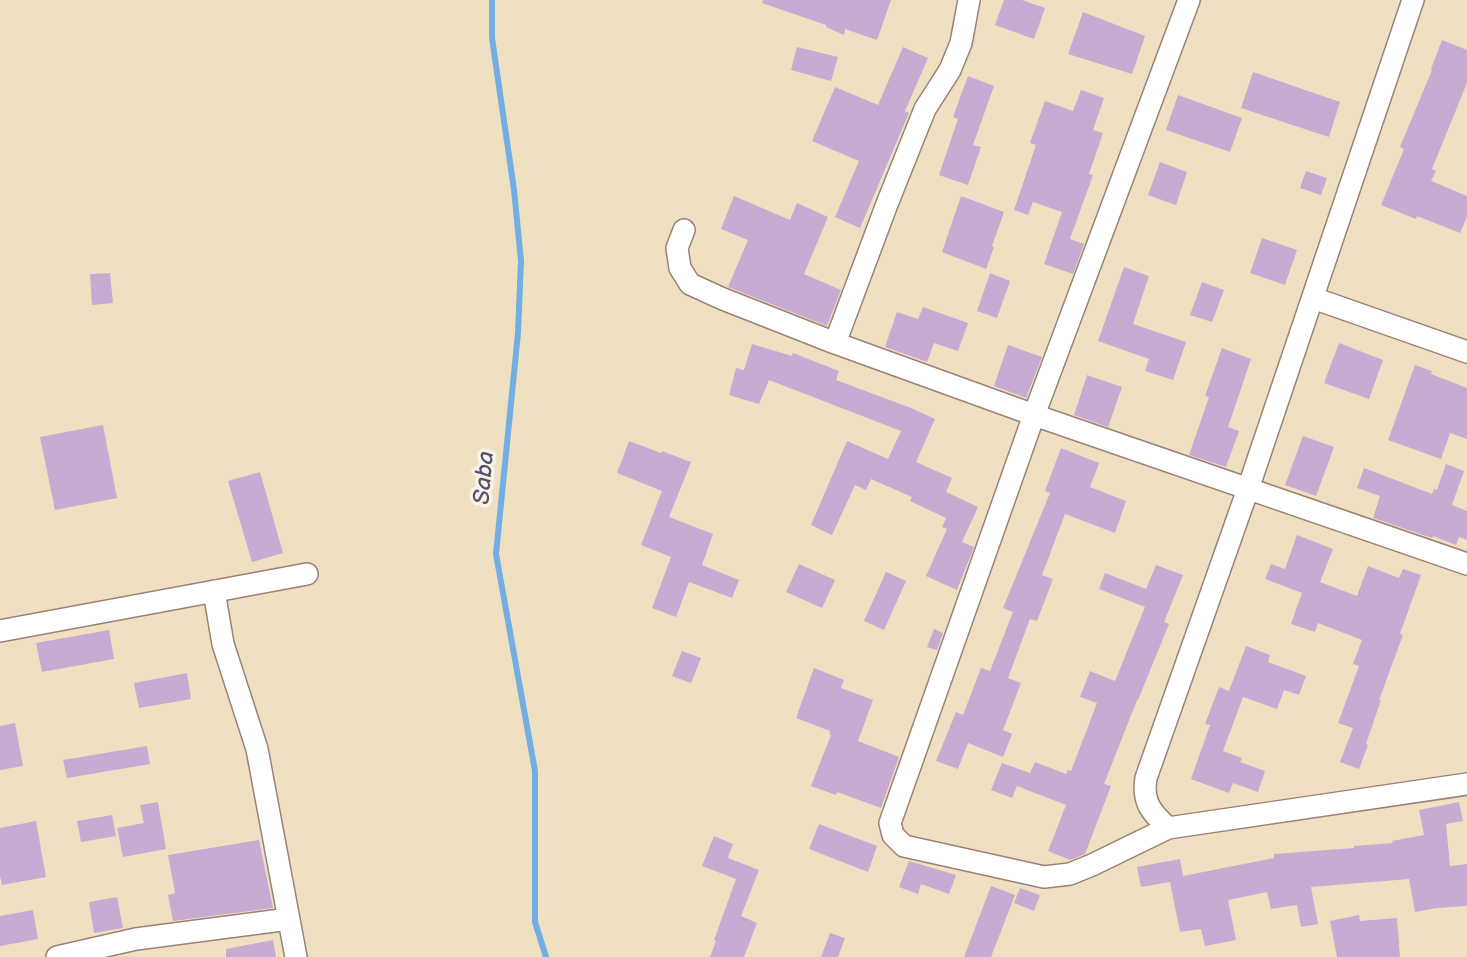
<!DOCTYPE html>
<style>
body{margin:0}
canvas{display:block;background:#f0e0c2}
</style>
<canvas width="1467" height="957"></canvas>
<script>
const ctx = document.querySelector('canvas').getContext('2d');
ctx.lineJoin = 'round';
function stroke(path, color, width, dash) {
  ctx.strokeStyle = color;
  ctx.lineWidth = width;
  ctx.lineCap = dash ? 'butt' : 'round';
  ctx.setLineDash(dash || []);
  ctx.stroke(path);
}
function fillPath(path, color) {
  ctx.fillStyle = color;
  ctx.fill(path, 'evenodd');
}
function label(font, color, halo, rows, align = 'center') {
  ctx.font = font + ' "Balsamiq Sans",sans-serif';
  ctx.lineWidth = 7;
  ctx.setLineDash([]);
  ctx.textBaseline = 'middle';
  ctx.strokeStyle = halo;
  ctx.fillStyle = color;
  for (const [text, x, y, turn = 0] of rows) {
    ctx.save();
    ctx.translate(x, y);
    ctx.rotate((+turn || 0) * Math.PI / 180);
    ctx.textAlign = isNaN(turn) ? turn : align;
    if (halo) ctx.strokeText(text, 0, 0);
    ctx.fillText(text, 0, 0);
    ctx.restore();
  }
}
const stream = new Path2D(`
 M492 0V38L514 190 521 261 518 333 496 554 535 771V922L546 957`);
const building = new Path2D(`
 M763 0H891L877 40 845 29 844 35 826 27V25L762 3Z
 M1004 0H1022L1045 8 1034 39 995 25Z
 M1083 12 1145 36 1132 74 1068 54Z
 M1442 40 1467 50V83L1432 169 1436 171 1431 181 1467 196V217L1460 233 1417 216 1416 219 1381 205 1404 149 1400 147 1432 70 1431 69Z
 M797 47 838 57 831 81 791 70Z
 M903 47 928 58 905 111 909 113 860 228 835 217 859 161 812 141 835 87 878 105Z
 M1253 72 1340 102 1329 137 1241 108Z
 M968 76 994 86 973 145 981 147 968 185 939 175 958 119 953 117Z
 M1081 90 1104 98 1093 130 1103 133 1089 174 1093 175 1070 239 1084 244 1073 274 1044 264 1062 212 1033 202 1028 215 1014 210 1036 145 1030 143 1045 101 1073 111Z
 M1178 95 1242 118 1230 152 1166 130Z
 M1160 162 1187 172 1176 205 1148 195Z
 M1306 171 1327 178 1321 195 1300 188Z
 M734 196 790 220 797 203 828 217 804 274 841 290 827 326 728 287 748 240 721 229Z
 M961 196 1004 212 992 246 994 247 986 269 942 252Z
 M1262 238 1297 250 1285 285 1250 273Z
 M1124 267 1149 276 1133 324 1186 342 1173 380 1145 371 1149 359 1098 341Z
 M110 273 113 303 92 305 90 274Z
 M990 273 1010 281 997 318 977 311Z
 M1202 282 1224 290 1212 322 1190 315Z
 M923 307 968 323 958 351 934 343 927 362 885 347 897 312 918 319Z
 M1339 343 1383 360 1369 399 1324 383Z
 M752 344 792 356 793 353 839 371 836 380 911 408 935 419 916 462 952 478 946 492 978 507 962 542 974 547 957 590 926 576 947 529 942 527 946 518 910 501 912 497 871 479 866 490 855 485 832 535 811 525 847 441 888 459 901 431 769 380 759 404 729 395 736 368 744 370Z
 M1008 345 1042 357 1026 398 994 386Z
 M1222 348 1251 359 1228 427 1239 431 1226 467 1189 455 1209 397 1205 396Z
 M1415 365 1432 371 1431 374 1467 388V439L1450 433 1441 459 1388 440Z
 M1087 375 1122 387 1108 427 1074 415Z
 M103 425 117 498 55 510 40 437Z
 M1303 436 1334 447 1316 496 1285 485Z
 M629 441 661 453 662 451 691 462 669 517 713 534 702 565 739 580 732 598 689 582 676 617 652 608 671 557 641 545 662 491 617 473Z
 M1061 448 1099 463 1090 487 1126 501 1115 533 1065 514 1042 575 1053 579 1037 621 1030 619 1008 678 1021 683 1003 730 1012 734 1003 757 968 743 958 769 936 761 956 712 963 715 981 668 990 671 1013 612 1003 608 1050 493 1045 491Z
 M1446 464 1464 471 1452 505 1467 511V540L1459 537 1456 545 1433 536 1432 538 1373 518 1380 496 1357 488 1364 468 1432 494 1434 489 1437 490Z
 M260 472 283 553 252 562 228 481Z
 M1297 535 1333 549 1320 582 1357 596 1368 566 1399 578 1403 569 1421 575 1400 634 1403 635 1379 700H1381L1366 744 1368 745 1359 769 1340 762 1353 728 1338 723 1359 666 1353 664 1362 640 1318 623 1315 632 1291 624 1302 593 1265 579 1271 564 1285 569Z
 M799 564 835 580 822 608 786 592Z
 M1156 565 1183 575 1164 622 1169 624 1138 700H1137L1104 784 1111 786 1085 854 1070 860 1048 851 1066 805 1017 786 1012 798 991 790 1002 763 1030 773 1035 762 1066 774 1068 770 1071 771 1097 703 1080 697 1090 671 1115 681 1145 607 1099 589 1105 573 1146 589Z
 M886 572 906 581 884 630 864 621Z
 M934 629 943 633 937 650 927 647Z
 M109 630 114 659 42 672 36 643Z
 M1246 646 1270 655 1268 662 1306 676 1299 695 1284 690 1277 709 1243 697 1223 751 1242 758 1240 762 1265 771 1258 792 1233 783 1229 793 1191 779 1210 725 1205 724 1219 687 1229 691Z
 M682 651 701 658 691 683 672 676Z
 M814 668 844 680 841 688 873 700 858 741 899 757 881 808 837 792 836 795 811 786 831 735 829 734 830 731 796 718Z
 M187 673 191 699 139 708 134 683Z
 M15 723 23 766 0 770V726Z
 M147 746 150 764 67 778 63 760Z
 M158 802 166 849 123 857 117 828 144 823 140 805Z
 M1459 802 1463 821 1446 824 1450 866 1467 864V906L1437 908 1415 912 1409 879 1311 887 1318 924 1301 927 1297 905 1271 909 1267 892 1228 900 1236 940 1205 946 1201 929 1180 932 1170 882 1141 887 1137 867 1180 859 1183 876 1274 858V854L1354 848V846L1393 843 1392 841 1424 835 1419 810Z
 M112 815 116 836 81 842 77 821Z
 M36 821 46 877 2 885 0 876V828Z
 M819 824 877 846 868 872 809 849Z
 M714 836 733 844 728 858 759 870 741 916 757 923 744 957H710L716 941 714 940 736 879 702 866Z
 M259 840 273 908 173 921 168 895 175 893 168 855Z
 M909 861 956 875 949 894 921 884 918 894 899 887Z
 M991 886 1015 895 991 957H964Z
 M1020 888 1040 895 1034 911 1014 903Z
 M117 897 123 928 94 933 89 902Z
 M33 910 38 939 0 946V916Z
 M1359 915 1360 921 1397 918 1400 957H1337L1330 921Z
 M830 933 845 938 838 957H821Z
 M273 940 276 957H226V949Z`);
const minor = new Path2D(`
 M1189 0 1034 415 890 823 893 835 904 846 1044 877 1070 874 1092 865 1168 828 1467 784
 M684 230 677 248 680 268 690 284 723 299 835 343 1034 415 1467 564
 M1313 298 1467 352
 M835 343 887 204 925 109 950 70 961 43 969 0
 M214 591 223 644 257 749 296 957
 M0 631 307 574
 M1168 828C1151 812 1142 802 1146 778L1248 489 1413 0
 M57 957 136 939 289 919`);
const waterNames = [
 ["Saba",485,478,-85]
];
stroke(stream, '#72ade3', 6);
fillPath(building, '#c7abd2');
stroke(minor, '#9d8076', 24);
stroke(minor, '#fff', 21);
label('italic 23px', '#58516b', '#f7f3e8', waterNames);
</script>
